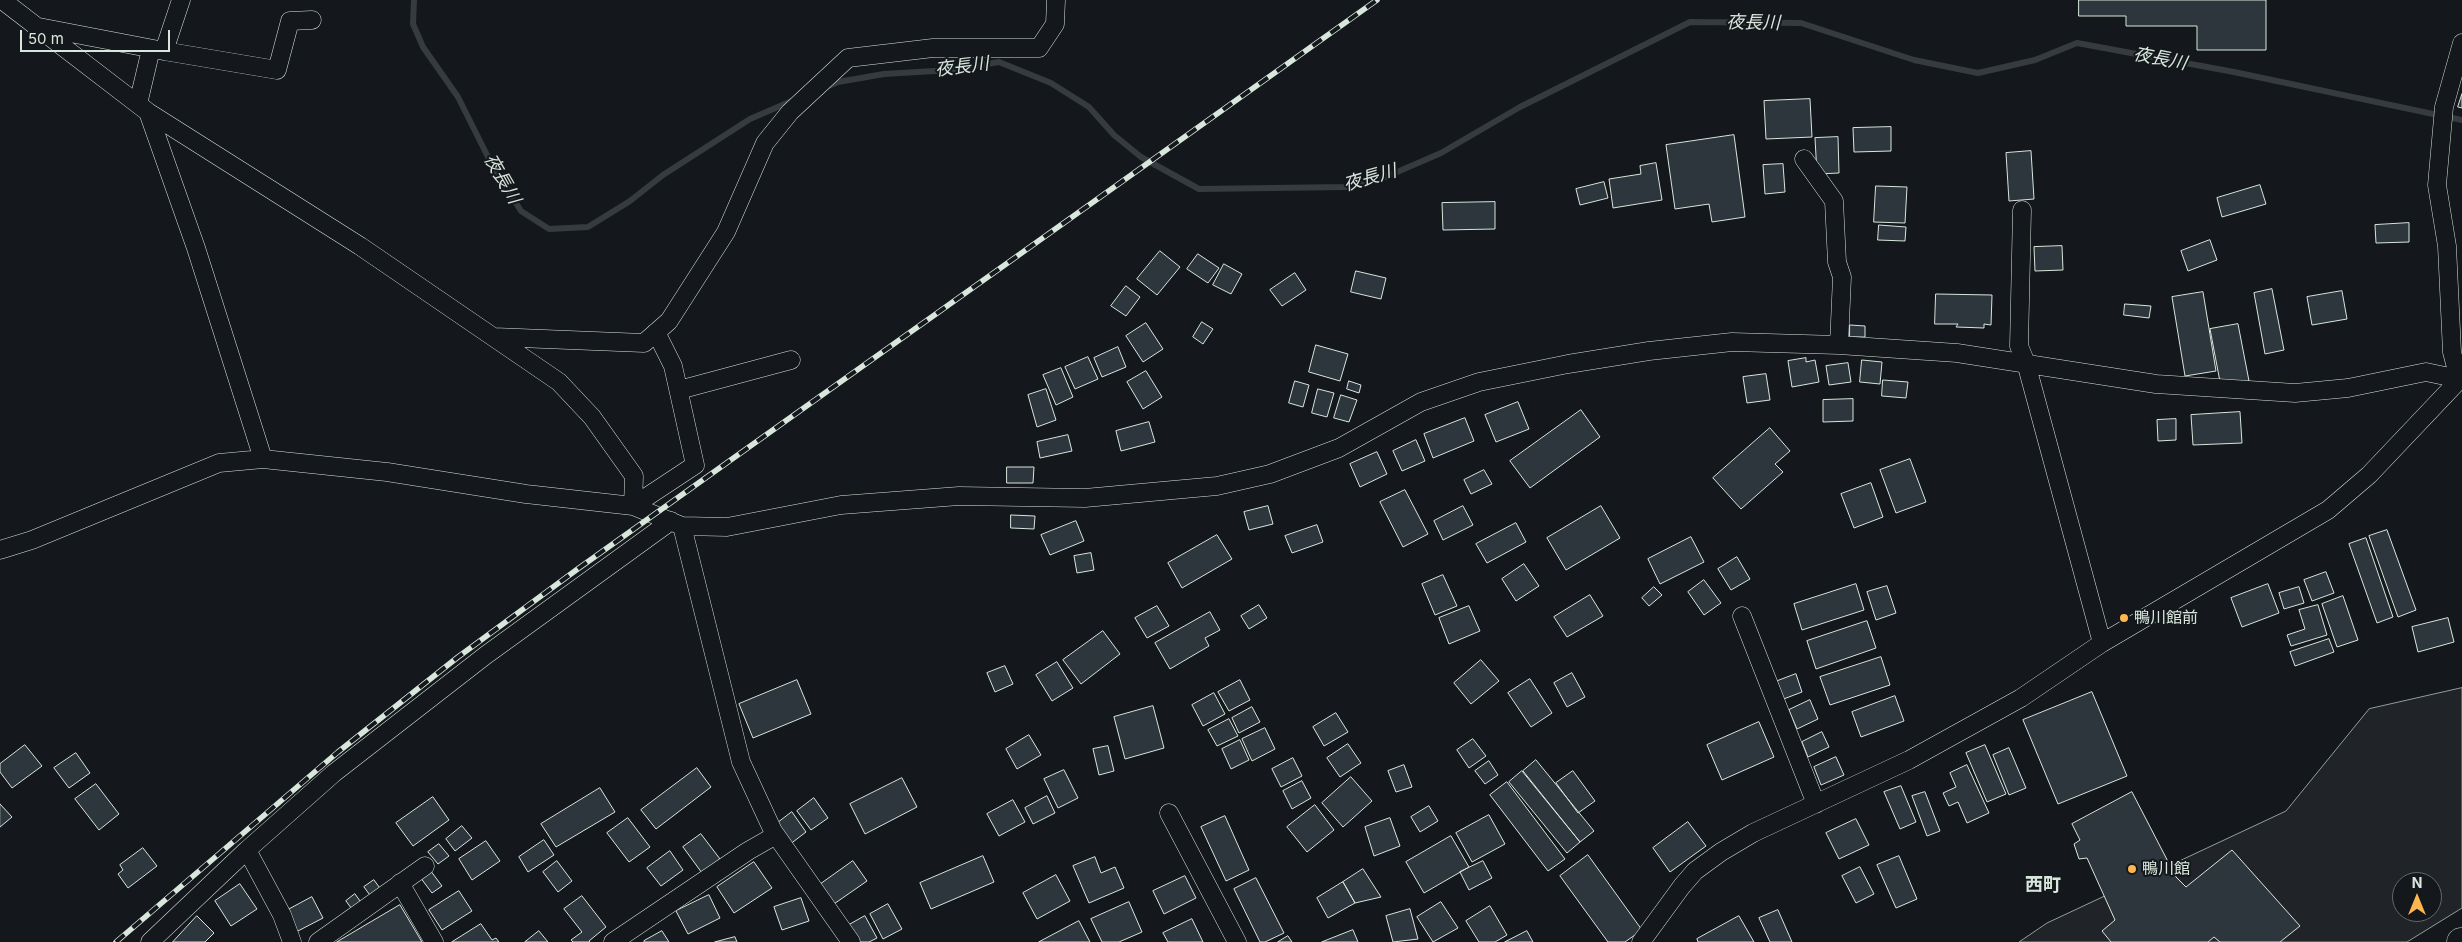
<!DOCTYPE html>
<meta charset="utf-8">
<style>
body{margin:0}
#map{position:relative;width:2462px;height:942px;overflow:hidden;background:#14181c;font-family:Inter,sans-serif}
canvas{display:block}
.north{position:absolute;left:2392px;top:872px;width:50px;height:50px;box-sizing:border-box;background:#14181c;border:1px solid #626a69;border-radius:50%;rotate:0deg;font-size:14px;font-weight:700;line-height:20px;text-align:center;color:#d8e6dc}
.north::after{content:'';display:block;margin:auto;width:18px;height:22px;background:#ffb74d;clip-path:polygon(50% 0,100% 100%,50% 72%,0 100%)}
.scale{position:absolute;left:20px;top:30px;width:150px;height:22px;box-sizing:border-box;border:2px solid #d8e6dc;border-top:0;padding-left:6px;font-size:15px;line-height:18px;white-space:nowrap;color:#d8e6dc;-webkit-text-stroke:4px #14181c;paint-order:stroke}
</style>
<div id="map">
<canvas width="2462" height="942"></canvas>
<div class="north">N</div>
<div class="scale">50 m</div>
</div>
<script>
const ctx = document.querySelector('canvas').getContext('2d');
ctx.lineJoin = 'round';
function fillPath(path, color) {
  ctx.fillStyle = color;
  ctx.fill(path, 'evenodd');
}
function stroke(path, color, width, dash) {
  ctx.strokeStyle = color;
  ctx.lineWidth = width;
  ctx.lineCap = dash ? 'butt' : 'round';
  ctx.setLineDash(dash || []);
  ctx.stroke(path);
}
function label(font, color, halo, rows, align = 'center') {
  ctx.font = font + ' Inter,"Noto Sans JP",sans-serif';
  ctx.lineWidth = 4;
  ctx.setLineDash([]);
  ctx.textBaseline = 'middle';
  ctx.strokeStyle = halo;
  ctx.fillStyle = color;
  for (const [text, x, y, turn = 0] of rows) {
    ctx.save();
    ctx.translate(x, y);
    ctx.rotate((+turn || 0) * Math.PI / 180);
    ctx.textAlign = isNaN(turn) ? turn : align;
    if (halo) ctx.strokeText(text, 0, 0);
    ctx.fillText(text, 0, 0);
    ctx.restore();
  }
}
const green = new Path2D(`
 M2462 688V908L2407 942H2019L2047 923 2286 811 2369 709ZM2402 882H2432V912H2402Z`);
const stream = new Path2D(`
 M414 0 413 24 423 47 458 97 491 163 521 211 549 229 588 227 630 201 663 175 750 119 794 100
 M824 88 838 82 884 74 951 70 999 62 1051 83 1089 107 1114 135 1141 157 1199 189 1346 187 1381 179 1441 153 1520 107 1690 22 1801 23 1914 60 1978 73 2035 60 2077 43 2234 72 2462 120`);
const building = new Path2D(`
 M2079 0H2266V50H2197V26H2126V16H2079Z
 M2462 94V108L2458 107Z
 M1810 99 1812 137 1766 139 1764 101Z
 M1891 127V151L1854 152 1853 128Z
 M1734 135 1745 217 1712 222 1709 204 1675 209 1666 145Z
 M1838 137 1839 173 1817 174 1815 138Z
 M2031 151 2034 199 2009 201 2006 153Z
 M1656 163 1662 200 1613 208 1609 179 1641 174 1640 166Z
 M1783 164 1785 192 1765 194 1763 165Z
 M1604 182 1608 198 1580 205 1576 189Z
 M2260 185 2266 204 2222 217 2217 198Z
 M1876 186 1907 187 1905 223 1874 222Z
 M1495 202V229L1443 230 1442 203Z
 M2409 223V242L2376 243 2375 225Z
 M1879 225 1906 227 1905 241 1878 240Z
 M2210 240 2217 260 2188 271 2181 251Z
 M2062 246 2063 270 2035 271 2034 247Z
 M1160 251 1180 267 1157 295 1137 279Z
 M1198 254 1219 268 1208 283 1187 269Z
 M1224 264 1242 274 1231 294 1213 285Z
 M1356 271 1386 278 1381 299 1351 292Z
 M1295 273 1306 290 1282 306 1270 290Z
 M1126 286 1140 297 1126 316 1111 306Z
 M2272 289 2284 350 2265 354 2254 293Z
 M2342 291 2347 319 2312 325 2307 297Z
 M2203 292 2216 371 2185 376 2172 297Z
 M1936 294 1992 295 1991 325 1984 324V328L1956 327 1958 324H1935Z
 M2125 304 2151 306 2149 318 2124 315Z
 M1202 322 1213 329 1203 344 1193 337Z
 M1146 323 1163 349 1143 362 1126 336Z
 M2238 324 2249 381 2221 387 2210 329Z
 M1850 325 1865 326V337H1850Z
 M1316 345 1348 354 1340 381 1309 372Z
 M1118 347 1126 367 1102 377 1094 358Z
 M1088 357 1098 379 1075 389 1065 367Z
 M1806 358V362L1815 360 1819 382 1792 387 1788 361Z
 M1862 360 1882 362 1880 384 1860 382Z
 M1848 363 1851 382 1829 385 1826 366Z
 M1061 368 1073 397 1056 405 1043 375Z
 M1146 371 1162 397 1143 409 1127 382Z
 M1766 374 1770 400 1747 403 1743 377Z
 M1883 380 1908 382 1906 398 1882 396Z
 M1295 381 1309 385 1303 407 1289 403Z
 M1349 381 1361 385 1359 393 1347 389Z
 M1046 389 1056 420 1037 427 1028 395Z
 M1318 389 1334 393 1327 417 1312 413Z
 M1341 395 1357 400 1349 422 1334 418Z
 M1853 399V421L1823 422V400Z
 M1518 402 1529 429 1496 442 1485 415Z
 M1581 410 1600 437 1530 488 1510 461Z
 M2240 412 2242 443 2193 445 2191 415Z
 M1465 418 1474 441 1433 458 1424 434Z
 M2176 419V440L2158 441 2157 420Z
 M1149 422 1155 442 1121 451 1116 431Z
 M1770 428 1790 451 1775 464 1783 472 1741 509 1713 478Z
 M1068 435 1072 451 1040 458 1037 442Z
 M1416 440 1425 461 1402 471 1393 451Z
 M1377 452 1387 474 1360 487 1350 464Z
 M1910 459 1926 502 1896 513 1880 470Z
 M1007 467H1034L1033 483H1007Z
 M1484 470 1492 484 1471 494 1464 480Z
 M1871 483 1883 517 1854 528 1841 494Z
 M1405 490 1428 534 1403 547 1380 502Z
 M1268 506 1273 524 1249 530 1244 512Z
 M1463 506 1473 525 1443 540 1434 521Z
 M1601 506 1620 538 1566 570 1547 538Z
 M1011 515 1035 516 1034 529 1011 528Z
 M1076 521 1084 541 1050 555 1041 535Z
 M1516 523 1526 542 1487 563 1476 544Z
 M1317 525 1323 542 1292 553 1285 536Z
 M2387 530 2416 610 2398 617 2369 536Z
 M1217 535 1232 559 1182 588 1168 563Z
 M1691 537 1704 562 1660 584 1648 559Z
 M2366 538 2393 617 2377 623 2349 544Z
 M1091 553 1094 570 1077 573 1074 556Z
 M1737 557 1750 579 1731 590 1718 569Z
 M1524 564 1539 586 1516 601 1502 579Z
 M2326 572 2334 593 2312 601 2304 580Z
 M1443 575 1457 606 1435 615 1422 584Z
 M1704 580 1721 603 1704 615 1688 592Z
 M1856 584 1864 610 1802 630 1794 604Z
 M2268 584 2279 613 2242 627 2231 598Z
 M1887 586 1896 613 1876 620 1867 592Z
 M1654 587 1662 595 1649 606 1642 598Z
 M2299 587 2304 603 2284 609 2279 593Z
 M1590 595 1603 616 1567 637 1554 617Z
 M2343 596 2358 640 2337 647 2322 604Z
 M1259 605 1267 618 1249 629 1241 616Z
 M2318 605 2327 635 2291 646 2287 635 2305 629 2299 610Z
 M1157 606 1169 626 1147 638 1135 618Z
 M1469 606 1480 631 1449 644 1439 618Z
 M1210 612 1220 630 1205 638 1209 646 1170 669 1155 643Z
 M2448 618 2454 642 2418 652 2412 627Z
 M1867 621 1876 648 1816 669 1807 641Z
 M1103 631 1120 654 1081 684 1063 660Z
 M2329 639 2334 652 2295 666 2290 652Z
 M1881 657 1890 685 1830 705 1820 677Z
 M1481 660 1499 681 1471 704 1454 683Z
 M1057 662 1073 688 1052 701 1036 675Z
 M1005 666 1013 684 995 692 987 673Z
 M1572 673 1585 697 1567 707 1554 683Z
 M1796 674 1802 692 1781 700 1775 682Z
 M1530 679 1552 713 1531 727 1508 693Z
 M797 680 811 714 753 738 739 704Z
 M1240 680 1250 700 1229 711 1218 692Z
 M2092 692 2127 776 2058 804 2023 720Z
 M1214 693 1225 714 1203 726 1192 705Z
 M1895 696 1904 721 1861 737 1852 712Z
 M1810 700 1818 719 1797 729 1789 710Z
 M1153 706 1164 748 1125 759 1114 717Z
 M1252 707 1260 722 1239 733 1232 718Z
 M1336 713 1348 732 1324 746 1313 727Z
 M1229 719 1238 736 1217 746 1208 730Z
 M1759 722 1774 757 1722 780 1707 745Z
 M1265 728 1275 749 1252 761 1242 739Z
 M1822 732 1829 747 1808 757 1802 742Z
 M1029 735 1041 755 1017 769 1006 749Z
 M1473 739 1486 756 1469 768 1457 750Z
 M1240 740 1249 760 1231 769 1222 749Z
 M1348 744 1361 763 1340 777 1327 758Z
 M25 745 42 766 12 788 0 772V764Z
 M1985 745 2006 794 1987 802 1966 753Z
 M1108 746 1114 771 1099 775 1093 749Z
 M2009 748 2026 788 2009 795 1993 755Z
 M76 753 90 773 69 788 54 768Z
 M1836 757 1844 775 1821 785 1814 767Z
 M1293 758 1302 776 1281 787 1272 769Z
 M1536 760 1594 831 1580 842 1523 771Z
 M1489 761 1498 775 1485 784 1475 771Z
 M1404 765 1412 787 1396 792 1388 771Z
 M1967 765 1989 813 1967 823 1958 802 1949 806 1943 793 1956 787 1950 773Z
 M697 768 711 787 656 829 641 810Z
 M1064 770 1078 798 1058 808 1044 779Z
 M1522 771 1580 842 1567 853 1509 782Z
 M1573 771 1595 801 1578 813 1556 783Z
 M1351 777 1372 801 1343 827 1322 803Z
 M902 778 917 807 865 834 850 804Z
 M1302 781 1311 798 1292 809 1283 791Z
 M1507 782 1565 859 1548 871 1490 795Z
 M96 784 119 814 99 830 75 799Z
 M1901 786 1916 822 1900 829 1884 792Z
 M600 788 615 812 556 847 541 824Z
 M1925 792 1940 831 1927 836 1912 796Z
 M2132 792 2176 877 2186 887 2232 850 2300 926 2280 942H2220L2214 937 2208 942H2111L2102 931 2115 920 2087 858 2079 859 2074 844 2080 840 2072 824Z
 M1047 796 1055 813 1033 824 1025 808Z
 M433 797 449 820 413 846 396 823Z
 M814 798 828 818 811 830 797 811Z
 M1013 800 1025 822 999 836 987 814Z
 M0 804 12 817 0 827Z
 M1315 805 1334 830 1307 852 1287 827Z
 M1429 806 1438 821 1420 832 1411 817Z
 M792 812 806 832 789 845 775 825Z
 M1489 815 1505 844 1472 862 1456 833Z
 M1225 816 1249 870 1226 881 1201 827Z
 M628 818 650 847 629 862 607 833Z
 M1390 818 1400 846 1374 856 1365 827Z
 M1856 819 1869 845 1839 859 1826 833Z
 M1688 822 1706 846 1670 872 1653 848Z
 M462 826 472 838 455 851 446 839Z
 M701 834 720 859 702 873 683 847Z
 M1451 836 1469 867 1424 893 1406 862Z
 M544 840 554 855 528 872 519 857Z
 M486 841 500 861 472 880 459 859Z
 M439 844 449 856 438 864 428 852Z
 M143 848 157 866 128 888 118 874 123 870 120 865Z
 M670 851 683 870 661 886 647 868Z
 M1588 855 1642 930 1625 942H1608L1560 876Z
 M983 856 994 882 931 909 920 883Z
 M1899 856 1917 899 1896 908 1877 865Z
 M1095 857 1101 873 1115 867 1124 888 1089 903 1073 866Z
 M557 861 572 881 558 892 543 872Z
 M853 861 867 881 831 906 818 886Z
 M1483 861 1492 878 1469 890 1460 872Z
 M754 862 772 888 734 913 717 887Z
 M1860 867 1874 894 1856 903 1842 876Z
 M1363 869 1381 897 1355 903 1343 882Z
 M430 870 442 886 432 893 420 877Z
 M1056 875 1070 901 1037 919 1023 893Z
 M1185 876 1196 898 1164 914 1153 891Z
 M1256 878 1284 933 1265 942H1260L1234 889Z
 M374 880 382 891 372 898 364 887Z
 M1343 882 1355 903 1328 918 1317 898Z
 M240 884 257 909 231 926 215 901Z
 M459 891 472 911 442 930 429 910Z
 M355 894 363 905 354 912 346 901Z
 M709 895 720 918 688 934 676 911Z
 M582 896 606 927 589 941 590 942H573L571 940 582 932 564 909Z
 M312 897 323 918 296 932 286 911Z
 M801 898 809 921 782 930 774 907Z
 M1129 902 1142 932 1119 942H1102L1091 919Z
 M1441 902 1458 928 1433 942 1417 917Z
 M888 904 902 929 883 939 870 914Z
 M400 905 422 942H337Z
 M1490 906 1507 935 1495 942H1479L1466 921Z
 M1410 909 1418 939 1393 942 1386 916Z
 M1778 910 1792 942H1770L1759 918Z
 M197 916 214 933 205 942H173Z
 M865 916 877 938 869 942H859L849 925Z
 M1739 916 1754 942H1698L1697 939Z
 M1192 919 1203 942H1168L1163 933Z
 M1079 921 1090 942H1039Z
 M481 924 492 940 496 938 499 942H452Z
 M1353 930 1358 942H1322Z
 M539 931 548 942H525Z
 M662 931 669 942H644V941Z
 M1527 931 1533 942H1505Z
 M1288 936 1292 942H1278Z
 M735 937 737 942H715Z`);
const minor = new Path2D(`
 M2 0 148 112 360 246 559 382 592 417 634 476 633 506
 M39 27 164 51 277 70 290 21 312 20
 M164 51 181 0
 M138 104 151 49
 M148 112 196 248 263 459
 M1804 159 1834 201 1837 262 1842 277 1839 345
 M2022 210 2019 346 2026 363 2102 643
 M494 337 644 343 669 321 726 232 765 143 790 112 848 58 933 48H1039L1055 24 1056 0
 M679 390 791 360
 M633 506 695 465 673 366 656 332
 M682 526 741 762 773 831 851 942
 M0 550 32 540 219 463 263 459 387 472 526 494 633 506 682 526 727 527 841 505 959 496 1085 498 1217 486 1270 474 1339 448 1421 402 1479 382 1568 364 1649 351 1732 342 1839 345 1957 353 2156 384 2295 393 2348 388 2426 372 2459 379 2452 352 2447 246 2437 185 2444 107 2462 43
 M1742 616 1816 804
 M1169 813 1237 942
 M247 850 282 915 292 942
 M400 883 434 942
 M150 942 247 850 334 773 486 655 671 521
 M318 942 425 866
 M613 942 748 851 776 835
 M1641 942 1682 886 1695 871 1721 852 1753 833 1909 760 2021 698 2102 643 2328 510 2369 475 2462 377`);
const trunk = new Path2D(`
 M2461 942H2462`);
const rail = new Path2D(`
 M116 942 338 752 458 657 579 568 1377 0`);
const markers = [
 [2124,618,5,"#ffb74d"],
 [2132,869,5,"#ffb74d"]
];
const poiNames = [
 ["鴨川館前",2134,618],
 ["鴨川館",2142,869]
];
const waterNames = [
 ["夜長川",1753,23,1],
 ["夜長川",2160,59,11],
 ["夜長川",962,67,-7],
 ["夜長川",1370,178,-16],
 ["夜長川",502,179,60]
];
const neighbourhoodNames = [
 ["西町",2043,886]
];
fillPath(green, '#202428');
stroke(green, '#939e99', 1);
stroke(stream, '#363b3e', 6);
fillPath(building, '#2c363c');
stroke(building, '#d8e6dc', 1);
stroke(minor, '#d8e6dc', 19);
stroke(trunk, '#d8e6dc', 29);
stroke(minor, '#14181c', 18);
stroke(trunk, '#14181c', 28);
stroke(rail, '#d8e6dc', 5.5);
stroke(rail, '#14181c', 4, [11]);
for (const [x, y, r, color] of markers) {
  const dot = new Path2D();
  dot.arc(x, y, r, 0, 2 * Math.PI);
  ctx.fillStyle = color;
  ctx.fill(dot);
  stroke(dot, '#14181c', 2);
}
label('16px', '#d8e6dc', '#14181c', poiNames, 'left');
label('italic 18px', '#d8e6dc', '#14181c', waterNames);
label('bold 18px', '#d8e6dc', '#14181c', neighbourhoodNames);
</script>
